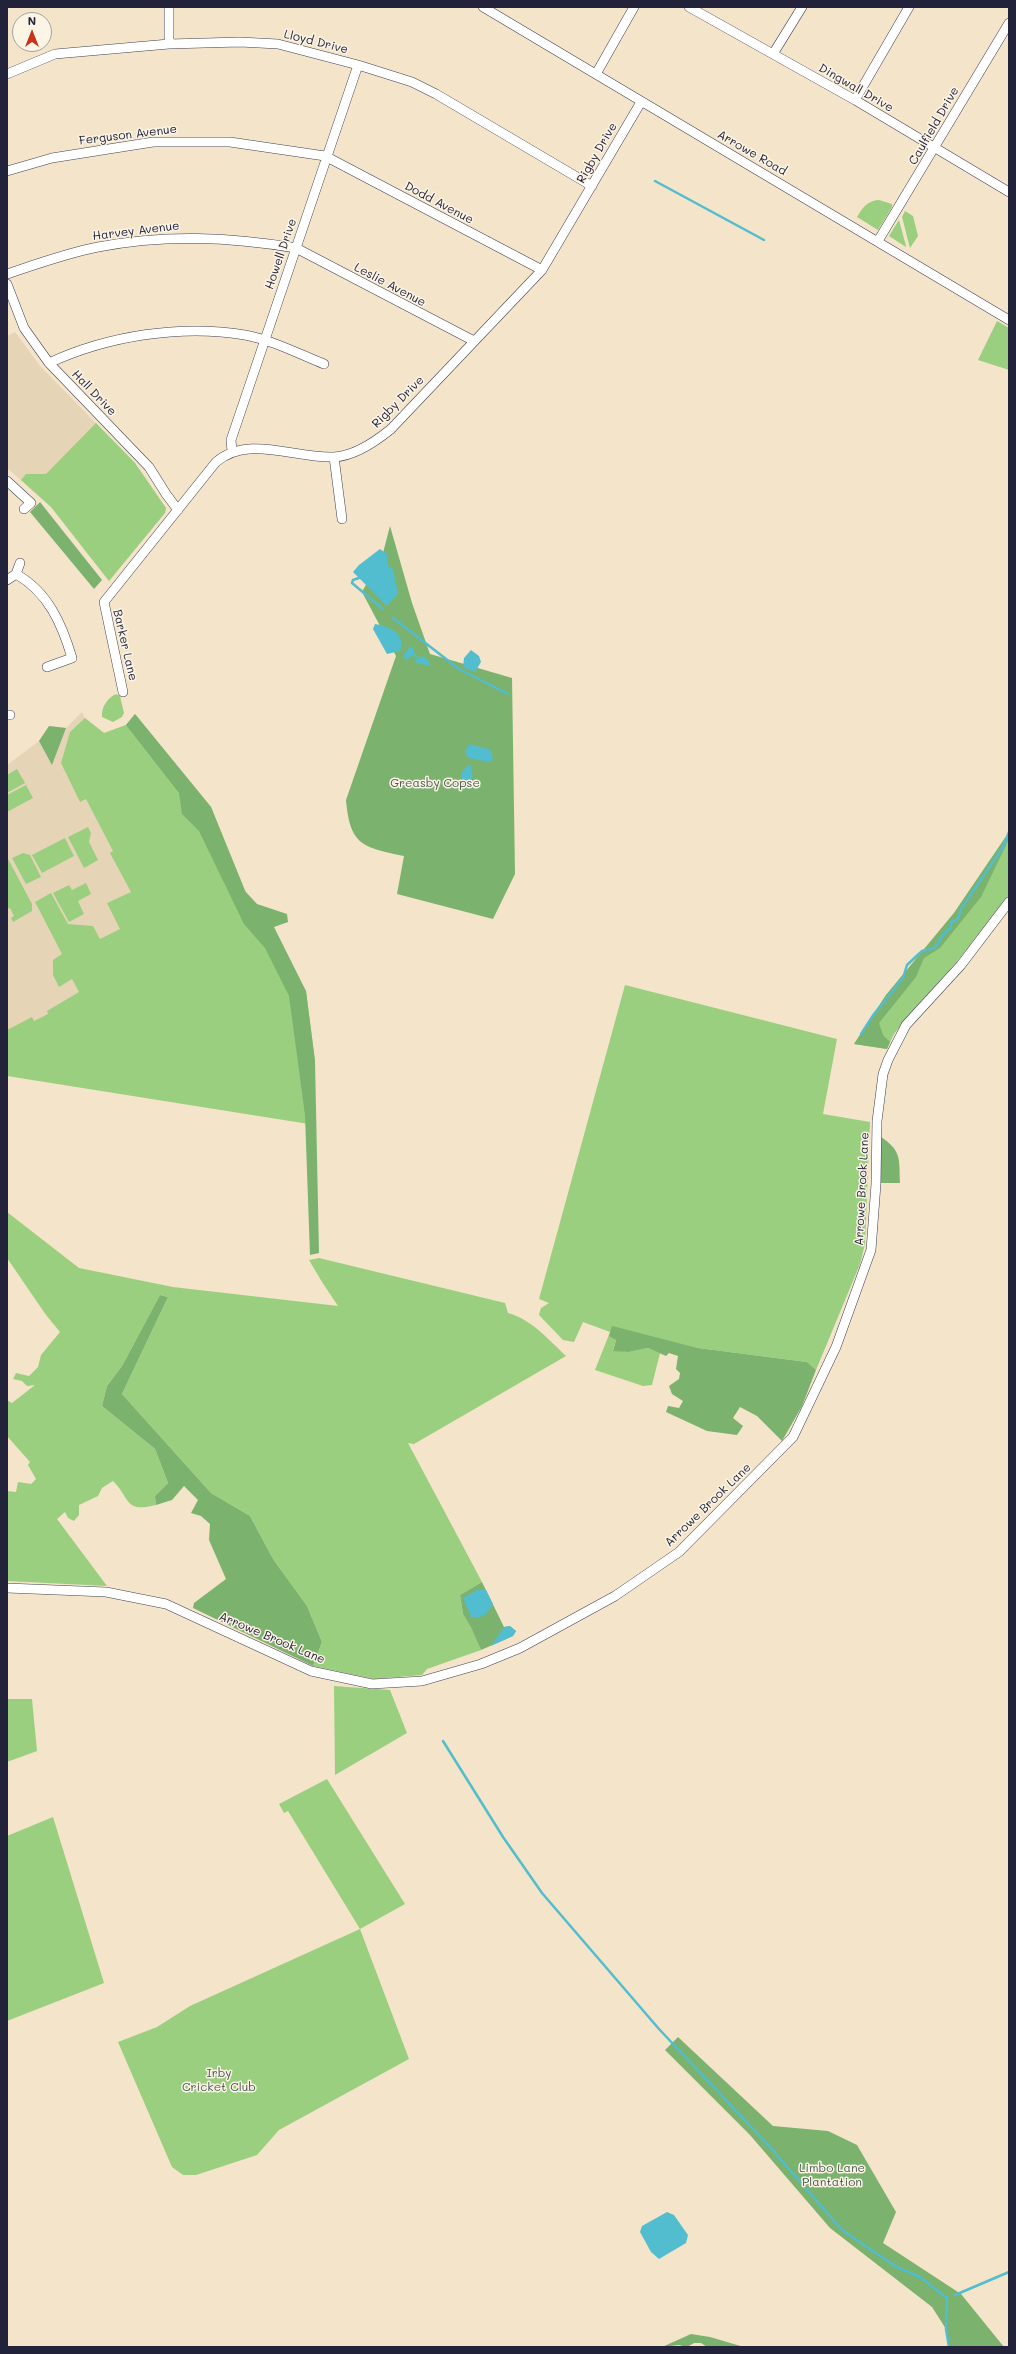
<!DOCTYPE html>
<style>
body{margin:0}
#map{position:relative;width:1016px;height:2354px;overflow:hidden;background:#f4e4c9;font-family:Mali,sans-serif}
canvas{display:block}
.frame{position:absolute;inset:0;border:8px solid #22223b;pointer-events:none}
.north{position:absolute;left:12px;top:12px;width:40px;height:40px;box-sizing:border-box;background:#fcf5e5;border:1px solid #a5a1a1;border-radius:50%;rotate:0deg;font-size:11px;font-weight:700;line-height:16px;text-align:center;color:#22223b}
.north::after{content:'';display:block;margin:auto;width:14px;height:18px;background:#c8321e;clip-path:polygon(50% 0,100% 100%,50% 72%,0 100%)}
</style>
<div id="map">
<canvas width="1016" height="2354"></canvas>
<div class="frame"></div>
<div class="north">N</div>
</div>
<script>
const ctx = document.querySelector('canvas').getContext('2d');
ctx.lineJoin = 'round';
function fillPath(path, color) {
  ctx.fillStyle = color;
  ctx.fill(path, 'evenodd');
}
function stroke(path, color, width, dash) {
  ctx.strokeStyle = color;
  ctx.lineWidth = width;
  ctx.lineCap = dash ? 'butt' : 'round';
  ctx.setLineDash(dash || []);
  ctx.stroke(path);
}
function label(font, color, halo, rows, align = 'center') {
  ctx.font = font + ' Mali,sans-serif';
  ctx.lineWidth = 3;
  ctx.setLineDash([]);
  ctx.textBaseline = 'middle';
  ctx.strokeStyle = halo;
  ctx.fillStyle = color;
  for (const [text, x, y, turn = 0] of rows) {
    ctx.save();
    ctx.translate(x, y);
    ctx.rotate((+turn || 0) * Math.PI / 180);
    ctx.textAlign = isNaN(turn) ? turn : align;
    if (halo) ctx.strokeText(text, 0, 0);
    ctx.fillText(text, 0, 0);
    ctx.restore();
  }
}
const built = new Path2D(`
 M15 332 41 367 135 463 166 508 165 513 109 581 51 507 7 468V336Z
 M82 712 85 718 104 733 126 725 244 924 7 1052V765L39 741 49 726 66 728Z`);
const green = new Path2D(`
 M879 200 892 204V207L878 230 857 217C863 207 867 201 879 200Z
 M905 211 913 216 918 236 910 248 902 217Z
 M899 220 906 246V247L889 236Z
 M997 321 1009 328V370L978 360Z
 M96 423 135 463 166 508 165 513 109 581 51 507 21 480 26 474H46Z
 M116 694 120 696 124 713 122 717 113 722 102 717C101 708 107 698 116 694Z
 M135 714 211 807 256 917 306 991 315 1061V1125L7 1076V1030L32 1017 34 1021 48 1014 47 1011 79 992 72 979 59 987 53 975V960L62 954 35 902 51 893 68 924 93 926 100 939 120 929 107 903 131 892 110 853 113 851 86 799 80 802 61 763 70 732 85 718 104 733 126 725Z
 M17 769 25 783 7 793V775Z
 M26 785 33 798 7 812V795Z
 M88 827 91 833 89 842 98 860 84 868 68 837Z
 M1009 832V895L959 959 906 1019 894 1034 887 1049 854 1044 886 995 954 913Z
 M65 838 74 856 42 873 32 855Z
 M23 853 30 855 41 877 26 884 12 858Z
 M7 857 32 904V911L13 922 11 918 14 916 10 908 7 909Z
 M86 883 91 894 78 901 84 914 69 922 53 893 69 885 72 890Z
 M625 985 837 1039 823 1114 870 1122 865 1244 860 1264 816 1370 807 1362 698 1348 612 1327 616 1340 613 1350 629 1352 648 1348 660 1353 652 1385 643 1386 595 1370 610 1332 583 1322 574 1342 563 1340 539 1315 541 1308 549 1303 539 1299Z
 M7 1212 79 1268 173 1287 338 1306 322 1282 309 1260 319 1258 505 1303 508 1313C531 1319 549 1340 566 1356L414 1444 408 1443 482 1582 460 1595 463 1614 472 1627 481 1650 427 1669 422 1675 374 1679 313 1666 322 1642 307 1606 273 1559 250 1516 211 1493 122 1394 168 1297 160 1295 122 1366 107 1386 102 1406 155 1449 168 1483 155 1496 156 1505C124 1513 131 1499 113 1481L102 1488 98 1496 79 1505V1515L74 1521 68 1518 65 1512 57 1519 107 1586 7 1581V1491L16 1492 18 1482 31 1484 36 1479 28 1465 30 1462 7 1436V1400L12 1403 35 1385 27 1386 22 1381 13 1379 16 1373 29 1376 38 1367 41 1355 60 1332 46 1315 7 1258Z
 M334 1686 390 1690 407 1733 335 1775Z
 M7 1699H32L37 1751 7 1762Z
 M327 1779 405 1904 360 1929 409 2059 279 2130 257 2155 196 2175H183L172 2167 118 2042 157 2027 190 2006 360 1929 288 1811 284 1813 279 1804Z
 M53 1817 104 1983 7 2021V1836Z`);
const forest = new Path2D(`
 M40 502 102 580 94 589 30 512Z
 M390 526 412 603 430 654 512 678 515 874 493 919 397 894 404 856C363 847 350 846 346 800L396 656 362 592 383 553Z
 M135 714 211 807 245 891 257 904 287 914 288 922 274 927 306 991 315 1061 319 1253 310 1255 305 1115 289 996 265 948 244 924 199 831 182 814 179 793 126 725Z
 M49 726 66 728 52 765 39 741Z
 M1009 832V839L981 897 940 948 924 958 916 977 879 1023 883 1035 890 1042 887 1049 854 1044 886 995 954 913Z
 M881 1137C902 1151 899 1159 900 1183H880Z
 M160 1295 168 1297 122 1394 211 1493 250 1516 273 1559 307 1606 322 1642 313 1666 193 1608 194 1603 226 1579 209 1540 210 1524 201 1516 191 1513 198 1500 184 1486 172 1500 156 1505 155 1496 168 1483 155 1449 102 1406 107 1386 122 1366Z
 M612 1326 698 1348 807 1362 816 1370 802 1406 782 1441 757 1416 740 1407 733 1418 743 1426 737 1435 707 1431 666 1412 668 1406 679 1408 683 1401 672 1394 669 1386 679 1379 680 1373 676 1369 678 1356 669 1353 666 1356 648 1348 629 1352 613 1351 616 1340 609 1336Z
 M482 1582 504 1627 510 1626 516 1631 513 1636 481 1650 471 1627 463 1614 460 1595Z
 M678 2037 773 2126 828 2131 857 2145 896 2212 883 2243 961 2294 1004 2347H949L946 2329 932 2307 830 2228 750 2135 665 2050Z
 M691 2334 710 2337 744 2347H707L701 2343H694L687 2347 679 2345 662 2347Z`);
const water = new Path2D(`
 M380 549 387 554 388 565 393 570 398 594 387 606 353 572 359 565Z
 M375 624C389 626 407 634 400 651L387 654 373 629Z
 M410 646 414 649 413 654 407 660 403 656Z
 M471 650 479 656 481 662 475 672 463 667 464 658Z
 M422 656 428 660 431 666 417 663 414 661Z
 M470 744 491 750 493 759 489 762 468 758 465 751Z
 M468 765 471 766C473 774 474 784 467 789L461 779 462 772Z
 M477 1590H486L493 1604C487 1614 483 1619 471 1617L463 1598Z
 M510 1626 516 1631 513 1636 491 1646 504 1627Z
 M667 2212 674 2215 688 2235 686 2243 659 2259 651 2252 640 2232 642 2226Z`);
const stream = new Path2D(`
 M655 181 764 240
 M359 578 353 580 352 583 383 609
 M393 618 459 669 508 694
 M413 654 417 657
 M861 1034 874 1014 903 978 907 965 922 951 935 948 943 935 951 927V922L958 919 961 909 1003 847 1009 832
 M443 1741 503 1837 542 1893 659 2029 769 2146 842 2230 895 2266 920 2277 947 2298
 M955 2295 1009 2272
 M947 2298 946 2329 949 2347`);
const minor = new Path2D(`
 M483 7 1009 320
 M689 7 855 100 1009 192
 M169 44V7
 M773 54 802 7
 M7 74 55 54 169 44 240 42 278 44 358 65 412 82 436 94 592 186
 M596 74 634 7
 M855 100 909 7
 M7 171 52 158 153 142H230L325 156 542 270
 M878 241 1009 23
 M7 274C37 264 67 253 98 247 165 234 229 237 296 248L474 341
 M7 284 24 328 49 363 149 467 166 494 178 510
 M49 363C107 336 181 324 245 335 272 340 299 354 324 364
 M232 451 231 440 358 65
 M334 457 342 519
 M7 481 31 503 24 509
 M16 574C48 592 62 624 72 658L47 667
 M7 580 16 574 20 563
 M123 692 104 602 216 462C249 434 295 459 334 457 355 456 375 442 391 429L542 270 641 102
 M7 715H10
 M7 1588 106 1592 166 1604 311 1671 372 1684 422 1681 481 1664 520 1648 615 1596 679 1552 793 1437 836 1347 871 1250 876 1184 877 1121 883 1074 888 1060 906 1025 961 965 1009 902`);
const streetNames = [
 ["Lloyd Drive",316,42,14],
 ["Dingwall Drive",856,88,30],
 ["Caulfield Drive",934,126,-60],
 ["Ferguson Avenue",128,135,-7],
 ["Rigby Drive",597,153,-60],
 ["Arrowe Road",752,153,30],
 ["Dodd Avenue",439,203,28],
 ["Harvey Avenue",136,231,-7],
 ["Howell Drive",281,254,-71],
 ["Leslie Avenue",390,285,28],
 ["Hall Drive",94,393,46],
 ["Rigby Drive",398,402,-45],
 ["Barker Lane",125,645,77],
 ["Arrowe Brook Lane",862,1189,-87],
 ["Arrowe Brook Lane",708,1505,-44],
 ["Arrowe Brook Lane",272,1638,23]
];
const parkNames = [
 ["Greasby Copse",435,783],
 ["Irby",219,2073],
 ["Cricket Club",219,2087],
 ["Limbo Lane",832,2168],
 ["Plantation",832,2182]
];
fillPath(built, '#e6d4b7');
fillPath(green, '#9acf80');
fillPath(forest, '#7bb26e');
fillPath(water, '#52bdce');
stroke(stream, '#52bdce', 2.5);
stroke(minor, '#423f50', 10);
stroke(minor, '#fff', 9);
label('12px', '#22223b', '#fcf5e5', streetNames);
label('12px', '#465650', '#fcf5e5', parkNames);
</script>
